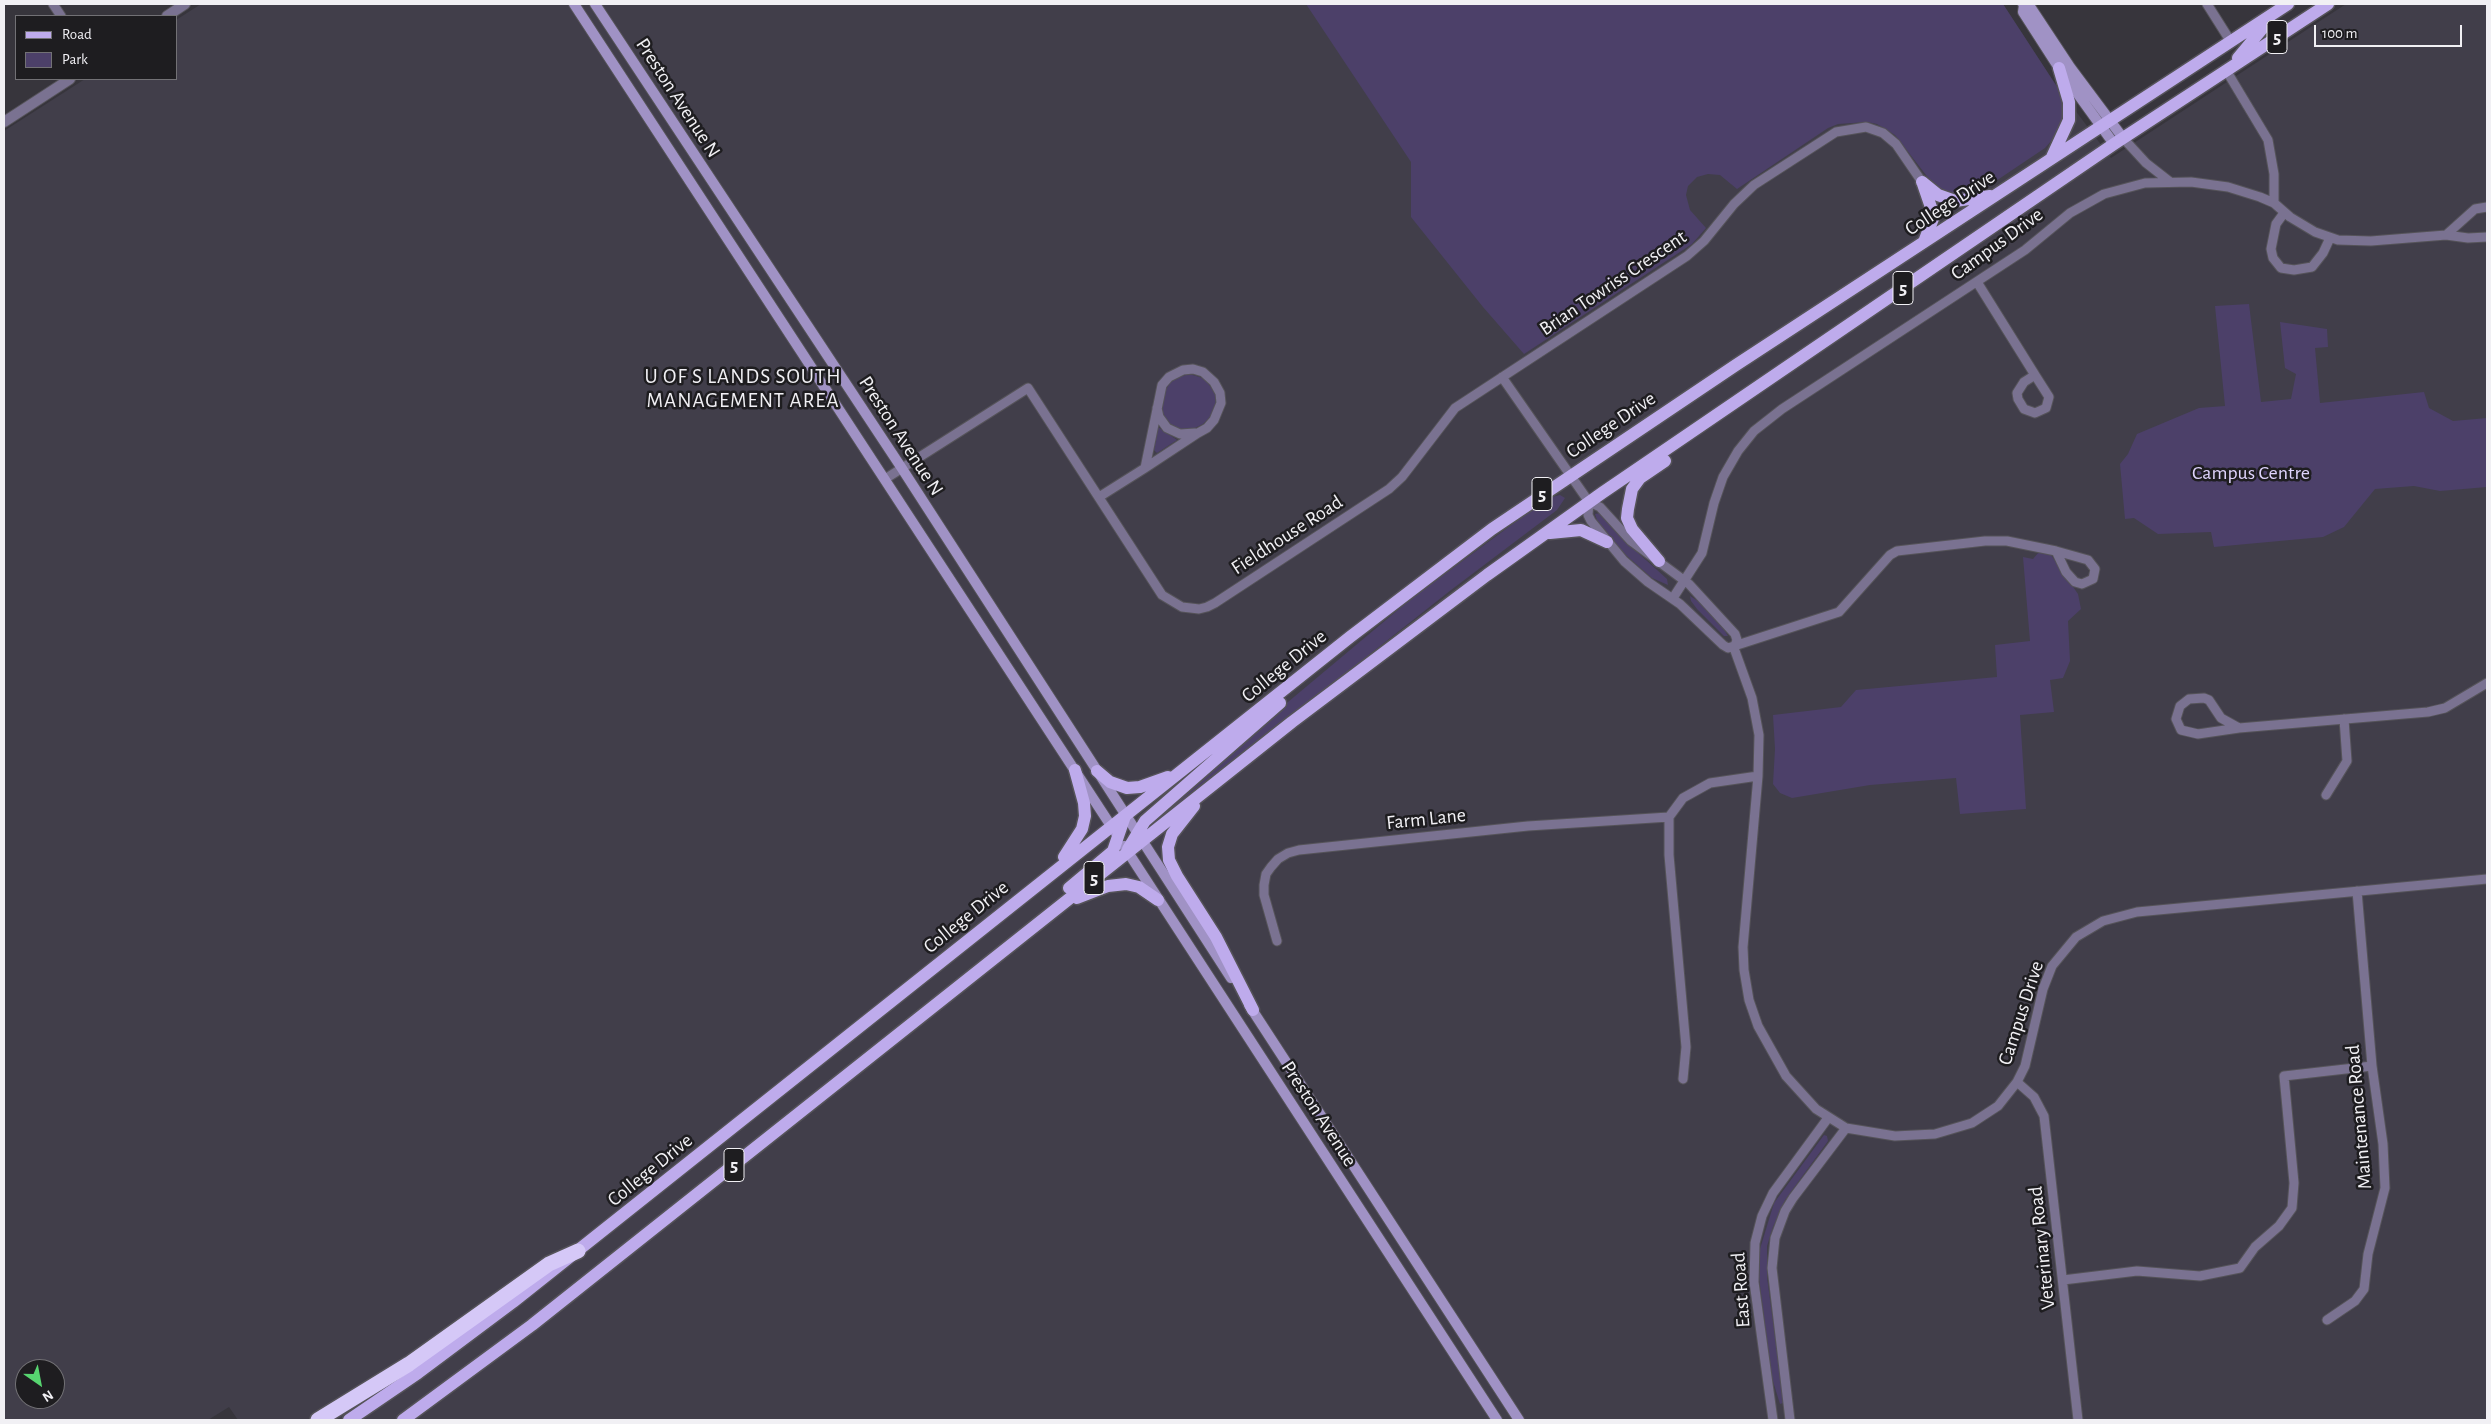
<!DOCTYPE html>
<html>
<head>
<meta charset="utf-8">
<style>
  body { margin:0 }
  #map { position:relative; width:2491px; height:1424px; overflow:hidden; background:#37353c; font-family:"Alegreya Sans",sans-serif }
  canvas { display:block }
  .frame { position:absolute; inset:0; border:5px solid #f1f0f4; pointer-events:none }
  .legend { position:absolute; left:15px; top:15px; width:162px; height:65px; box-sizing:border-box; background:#1e1d20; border:1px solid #727175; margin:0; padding:6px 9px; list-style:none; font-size:15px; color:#f1f0f4 }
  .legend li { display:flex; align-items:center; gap:10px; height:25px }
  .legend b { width:25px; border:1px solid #727175 }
  .north { position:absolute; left:15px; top:1359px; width:50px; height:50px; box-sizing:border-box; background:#1e1d20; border:1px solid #727175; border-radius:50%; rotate:147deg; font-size:14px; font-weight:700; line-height:20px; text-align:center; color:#f1f0f4 }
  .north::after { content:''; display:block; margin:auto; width:18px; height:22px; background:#57d570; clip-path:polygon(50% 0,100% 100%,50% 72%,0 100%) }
  .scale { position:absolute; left:2314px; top:25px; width:148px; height:22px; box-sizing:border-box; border:2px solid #f1f0f4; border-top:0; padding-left:6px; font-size:15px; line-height:18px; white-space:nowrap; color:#f1f0f4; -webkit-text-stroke:4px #1e1d20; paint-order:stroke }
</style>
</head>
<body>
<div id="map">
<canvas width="2491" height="1424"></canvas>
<div class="frame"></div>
<ul class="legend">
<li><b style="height:6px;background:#beabec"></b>Road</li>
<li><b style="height:14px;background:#4c4069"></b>Park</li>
</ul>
<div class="north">N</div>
<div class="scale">100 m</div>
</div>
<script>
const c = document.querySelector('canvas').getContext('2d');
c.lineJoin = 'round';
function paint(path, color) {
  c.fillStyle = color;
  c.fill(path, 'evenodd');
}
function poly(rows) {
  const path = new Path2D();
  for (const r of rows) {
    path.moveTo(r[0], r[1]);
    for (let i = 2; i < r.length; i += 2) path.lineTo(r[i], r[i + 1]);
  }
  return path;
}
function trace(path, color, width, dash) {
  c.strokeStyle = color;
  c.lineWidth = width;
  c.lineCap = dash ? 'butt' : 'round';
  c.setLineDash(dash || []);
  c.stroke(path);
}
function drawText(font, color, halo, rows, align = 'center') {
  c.font = font + ' "Alegreya Sans",sans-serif';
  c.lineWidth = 5;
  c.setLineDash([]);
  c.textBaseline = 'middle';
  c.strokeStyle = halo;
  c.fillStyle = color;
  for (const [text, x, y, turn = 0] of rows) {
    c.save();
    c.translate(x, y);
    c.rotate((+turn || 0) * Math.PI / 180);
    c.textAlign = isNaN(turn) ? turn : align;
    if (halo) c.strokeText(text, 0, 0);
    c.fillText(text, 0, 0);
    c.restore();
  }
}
paint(poly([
  [201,4,2003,4,2054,82,2111,158,2346,4,2487,4,2487,1420,238,1420,229,1407,208,1420,4,1420,4,131,85,79,176,79,176,20],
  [25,1369,55,1369,55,1399,25,1399]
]), '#413e4a');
paint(poly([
  [1306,4,2003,4,2063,96,2064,114,2058,133,2045,148,1978,193,1964,196,1944,192,1933,184,1895,135,1877,124,1867,122,1838,124,1828,128,1737,189,1720,175,1708,174,1697,177,1688,186,1686,195,1690,210,1706,228,1692,244,1524,354,1483,307,1411,217,1411,162],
  [2249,304,2261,402,2291,399,2296,374,2285,368,2280,322,2327,329,2328,347,2315,348,2320,403,2424,392,2429,408,2453,421,2487,418,2487,487,2440,491,2414,486,2375,489,2344,527,2323,537,2214,547,2211,532,2158,534,2134,518,2125,519,2120,464,2128,454,2137,434,2199,408,2225,406,2215,306],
  [1189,374,1203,378,1208,383,1215,394,1216,404,1212,415,1203,424,1191,430,1180,430,1170,425,1164,418,1161,406,1166,389,1170,383,1176,378],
  [1158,427,1177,440,1157,453,1154,450],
  [1560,495,1565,498,1557,510,1451,590,1176,807,1156,819,1153,815,1411,599,1548,498],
  [1600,513,1626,542,1667,579,1668,585,1652,578,1620,550,1597,520,1595,514],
  [2039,552,2051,555,2078,594,2081,609,2068,621,2070,661,2063,678,2050,680,2054,712,2020,715,2026,809,1960,814,1956,778,1870,785,1792,798,1780,793,1773,784,1775,749,1773,715,1841,707,1856,690,1997,677,1995,645,2030,641,2023,557,2033,559],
  [1690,596,1701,603,1722,626,1728,636,1724,636,1697,609,1691,601],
  [1824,1135,1827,1136,1828,1141,1785,1200,1773,1227,1767,1246,1767,1277,1783,1397,1783,1403,1780,1404,1772,1378,1759,1278,1760,1249,1774,1203]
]), '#4c4069');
const minor = poly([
  [53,4,61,16],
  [2207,4,2231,42],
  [2226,70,2268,140,2274,174,2274,203],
  [2123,138,2146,163,2169,181],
  [2284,213,2276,224,2271,249,2273,258,2281,268,2294,270,2312,267,2323,253,2330,238],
  [2446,235,2475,209,2487,207],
  [1977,282,2035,375,2024,382,2017,393,2018,399,2024,409,2035,413,2046,408,2049,397,2035,375],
  [1502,377,1589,502,1600,507,1631,541,1689,584,1735,634,1737,640,1734,648,1752,698,1759,735,1758,776,1743,947,1744,970,1749,1000,1758,1026,1786,1076,1816,1109,1846,1128,1895,1136,1935,1134,1972,1123,1998,1106,2017,1082,2025,1066,2043,989,2052,966,2076,937,2103,921,2137,912,2487,879],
  [1157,408,1159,417,1167,428,1180,434,1195,433],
  [885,479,1028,388,1162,595,1182,607,1199,609,1207,607,1215,603,1389,489,1402,477,1455,408,1687,256,1704,241,1734,204,1754,185,1836,132,1866,127,1883,133,1896,144,1922,182],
  [1099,497,1145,468,1198,433,1207,428,1214,420,1221,403,1220,393,1214,382,1203,372,1193,369,1183,370,1169,377,1162,385,1145,468],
  [1589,502,1588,515,1591,521,1624,561,1648,582,1680,604,1723,645,1728,648,1839,612,1890,555,1897,551,1985,541,2007,541,2056,551,2088,560,2095,569,2093,579,2082,584,2075,582,2066,572,2056,551],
  [1673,598,1702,553,1714,503,1723,477,1738,451,1754,431,1782,409,2025,250,2070,213,2104,194,2145,183,2191,182,2228,187,2260,197,2274,203,2290,217,2315,232,2338,240,2371,241,2446,235,2468,238,2487,237],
  [2204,698,2209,700,2221,718,2239,728,2198,734,2181,730,2176,719,2180,706,2189,699,2204,698],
  [2239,728,2428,712,2445,708,2487,683],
  [2326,795,2347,761,2344,719],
  [1277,941,1264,895,1264,885,1266,874,1271,867,1278,859,1288,853,1299,850,1528,826,1669,817],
  [1683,1079,1686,1047,1669,855,1669,817,1683,798,1710,783,1758,776],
  [2017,1082,2034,1097,2044,1116,2078,1420],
  [2063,1280,2137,1271,2200,1276,2240,1268,2255,1247,2279,1226,2292,1208,2294,1183,2284,1076,2372,1066],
  [2327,1320,2355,1301,2364,1289,2368,1254,2385,1188,2383,1144,2372,1066,2357,891],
  [1773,1420,1754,1282,1755,1243,1762,1216,1773,1193,1828,1118],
  [1790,1420,1772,1268,1775,1238,1785,1211,1793,1198,1846,1128]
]);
const tertiary = poly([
  [167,16,185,4],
  [4,122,70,79]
]);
const secondary = poly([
  [574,4,1115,832],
  [595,4,901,467,1231,978],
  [2023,4,2031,8,2070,67,2123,138],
  [2024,5,2023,12,2059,68,2114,144],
  [1124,846,1497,1420],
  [1249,1005,1519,1420]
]);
const primary = poly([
  [2238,58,2267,23],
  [2052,157,2069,120,2069,102,2059,68],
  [1922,182,1938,195,1955,201,1990,196],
  [1923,184,1934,216,1924,242],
  [1550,533,1581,530,1607,542],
  [1659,561,1632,529,1627,518,1628,509,1632,489,1640,478,1665,461],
  [1097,771,1110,782,1127,788,1140,787,1168,777],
  [1194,806,1172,834,1168,847,1169,860,1177,876,1216,937,1253,1010],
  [1128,849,1145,821,1280,703],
  [1064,857,1082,829,1085,816,1084,803,1075,770],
  [1069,888,1113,851,1125,816],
  [1077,898,1108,886,1126,884,1139,887,1158,900],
  [349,1420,418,1373,513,1302,1350,637,1492,529,1736,365,2288,4],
  [403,1420,532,1325,1292,722,1487,575,1602,493,2114,144,2328,4]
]);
const motorway = poly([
  [318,1420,409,1364,549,1264,578,1251]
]);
trace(minor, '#555359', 11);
trace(tertiary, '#555359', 12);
trace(secondary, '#555359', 12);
trace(primary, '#555359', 15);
trace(motorway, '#555359', 18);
trace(minor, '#7a7291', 9);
trace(tertiary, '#7a7291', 10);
trace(secondary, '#a092c5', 10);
trace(primary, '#beabec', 12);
trace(motorway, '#d5c8f7', 15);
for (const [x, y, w] of [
  [2277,37,20],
  [1903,288,20],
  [1542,494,20],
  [1094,878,20],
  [734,1165,20]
]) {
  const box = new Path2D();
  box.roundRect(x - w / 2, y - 16.5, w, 33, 4);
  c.fillStyle = '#1e1d20';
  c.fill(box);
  trace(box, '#f1f0f4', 1);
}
drawText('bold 19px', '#f1f0f4', null, [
  ["5",2277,37],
  ["5",1903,288],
  ["5",1542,494],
  ["5",1094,878],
  ["5",734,1165]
]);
drawText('20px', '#f1f0f4', '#1e1d20', [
  ["Preston Avenue N",678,98,57],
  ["College Drive",1950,203,-33],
  ["Campus Drive",1997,244,-36],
  ["Brian Towriss Crescent",1613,283,-34],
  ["College Drive",1611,425,-34],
  ["Preston Avenue N",901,436,57],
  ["Fieldhouse Road",1287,535,-33],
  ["College Drive",1284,666,-39],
  ["Farm Lane",1426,819,-6],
  ["College Drive",966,917,-39],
  ["Campus Drive",2021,1013,-72],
  ["Preston Avenue",1319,1114,57],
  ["Maintenance Road",2359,1117,-95],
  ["College Drive",650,1170,-39],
  ["Veterinary Road",2042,1248,-96],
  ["East Road",1741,1290,-94]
]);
drawText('20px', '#dfd4fc', '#1e1d20', [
  ["Campus Centre",2251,473]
]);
c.letterSpacing = '1px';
drawText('21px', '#f1f0f4', '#1e1d20', [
  ["U OF S LANDS SOUTH",743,377],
  ["MANAGEMENT AREA",743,401]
]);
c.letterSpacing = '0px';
</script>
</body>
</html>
